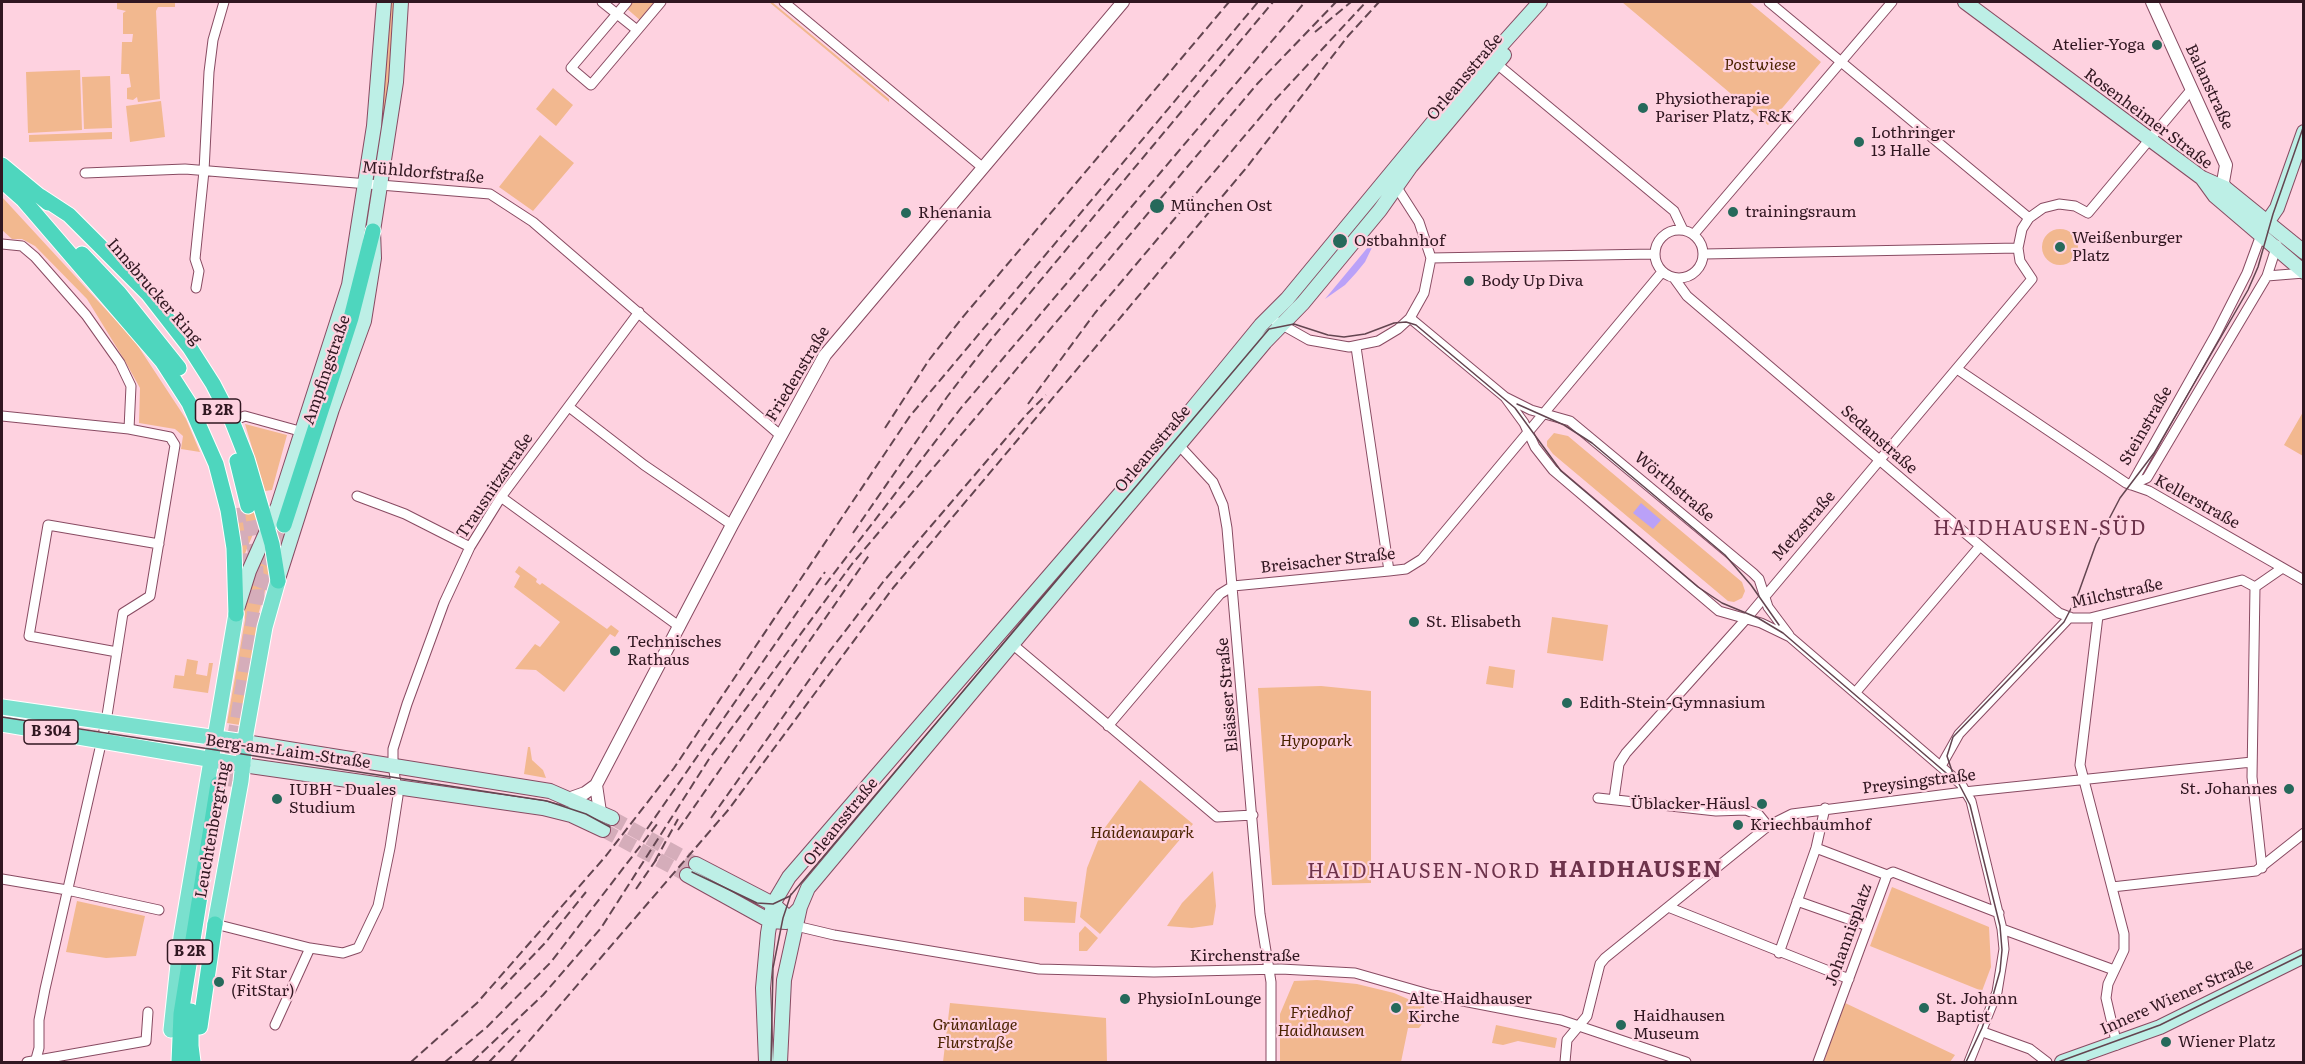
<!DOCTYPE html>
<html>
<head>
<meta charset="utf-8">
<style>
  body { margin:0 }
  #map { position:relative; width:2305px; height:1064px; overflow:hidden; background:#fed2e0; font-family:Literata,serif }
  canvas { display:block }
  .frame { position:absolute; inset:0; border:3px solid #311721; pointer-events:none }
</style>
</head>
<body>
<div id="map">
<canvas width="2305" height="1064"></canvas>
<div class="frame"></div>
</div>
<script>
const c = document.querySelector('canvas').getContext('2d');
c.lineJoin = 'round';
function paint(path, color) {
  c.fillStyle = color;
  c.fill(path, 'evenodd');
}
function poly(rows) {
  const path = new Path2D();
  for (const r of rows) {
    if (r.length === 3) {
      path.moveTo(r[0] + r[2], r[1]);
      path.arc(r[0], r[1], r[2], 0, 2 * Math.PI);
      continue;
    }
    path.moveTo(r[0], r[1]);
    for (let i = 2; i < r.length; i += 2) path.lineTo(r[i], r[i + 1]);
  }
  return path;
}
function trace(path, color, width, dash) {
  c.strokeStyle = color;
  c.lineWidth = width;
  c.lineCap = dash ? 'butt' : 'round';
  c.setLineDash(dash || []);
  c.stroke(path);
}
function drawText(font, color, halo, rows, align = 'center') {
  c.font = font + ' Literata,serif';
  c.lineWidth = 4.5;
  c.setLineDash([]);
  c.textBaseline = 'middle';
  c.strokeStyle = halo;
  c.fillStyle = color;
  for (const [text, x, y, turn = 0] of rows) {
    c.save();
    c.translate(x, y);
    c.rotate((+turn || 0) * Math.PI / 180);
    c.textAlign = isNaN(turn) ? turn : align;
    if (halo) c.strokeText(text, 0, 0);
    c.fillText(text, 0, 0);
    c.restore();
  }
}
paint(poly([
  [117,2,175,2,175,7,158,7,156,11,160,99,138,102,137,97,133,100,127,99,127,88,131,87,129,74,121,74,122,42,132,42,133,34,123,34,123,13,126,11,117,9],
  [388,2,397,2,393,67,378,169,374,168],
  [630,2,658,2,641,21,625,7],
  [769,2,772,2,889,99,889,102],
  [1622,2,1749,2,1821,62,1768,125],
  [80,70,82,130,28,133,26,72],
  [110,76,112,128,84,129,82,77],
  [553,88,573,105,556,126,536,109],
  [161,101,165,137,130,142,126,106],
  [112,132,112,139,29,142,29,135],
  [540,135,574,163,533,211,499,187],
  [2,197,134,340,186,419,200,452,181,449,183,436,175,429,139,423,140,388,125,361,87,299,35,246,22,239,12,239,2,230],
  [2060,247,18],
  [2303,412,2303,456,2284,445],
  [245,424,287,435,272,490,265,491],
  [1554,433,1568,436,1742,582,1745,591,1742,598,1734,602,1728,601,1553,454,1547,446,1547,441],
  [255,510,258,522,239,568,234,514],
  [265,550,270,573,257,619,258,627,240,725,227,723,245,620,244,606],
  [519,566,537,579,536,582,540,585,542,583,607,629,611,625,619,631,615,637,610,634,564,692,536,670,515,669,535,644,540,647,560,622,514,587,520,576,515,572],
  [1552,617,1608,625,1603,661,1547,653],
  [187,659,198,661,196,674,207,676,209,663,213,663,208,693,173,688,175,675,184,676],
  [1489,666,1515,670,1513,688,1486,684],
  [1321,686,1371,691,1371,883,1272,885,1258,688],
  [528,747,530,747,532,760,543,770,546,778,524,774],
  [1140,780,1193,824,1100,934,1080,917,1087,868,1101,833],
  [1213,871,1216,906,1213,925,1192,928,1167,926,1182,903],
  [1892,887,1989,927,1991,967,1982,991,1870,946],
  [1024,897,1077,902,1075,923,1024,921],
  [77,901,145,916,136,956,106,958,66,952],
  [1085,926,1098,938,1087,951,1079,951,1079,933],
  [1317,980,1357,984,1394,993,1424,1006,1422,1024,1419,1028,1408,1028,1401,1062,1280,1062,1280,1014,1294,981],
  [1843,1002,1955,1055,1950,1062,1824,1062],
  [950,1003,1106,1018,1107,1062,943,1062],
  [1496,1025,1557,1038,1555,1048,1518,1041,1503,1045,1492,1043]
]), '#f2b88f');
paint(poly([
  [1378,235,1365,262,1356,273,1345,285,1325,299],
  [1641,503,1661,520,1653,529,1633,513]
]), '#baa1f8');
trace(poly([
  [612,818,696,864],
  [603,830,687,875]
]), '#d5adba', 14, [14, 7]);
trace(poly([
  [237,508,246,583],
  [260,588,284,525],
  [227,786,257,597,255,551,248,506]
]), '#d5adba', 15, [15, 8]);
const minor = poly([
  [602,2,637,30],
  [627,2,571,68,591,85,661,2],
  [784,2,982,167],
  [1769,2,2029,218],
  [1497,64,1674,211,1683,230],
  [85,173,185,169,490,194,533,222,780,435],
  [1679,254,24],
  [1694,234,1892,2],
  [2,244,22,246,35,257,86,315,120,363,131,386,129,429],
  [1704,254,2018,248],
  [1431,258,1654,254],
  [2267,276,2304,273],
  [1674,278,1687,296,2059,613,2072,618,2090,618,2242,580,2255,587],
  [196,288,199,271,195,259,204,171,209,72,213,40,224,2],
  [1270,318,1309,340,1349,347,1378,341,1398,329,1410,318,1424,293,1431,258,1419,222,1394,183],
  [1410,318,1505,397,1531,410,1570,421,1753,573,1759,579,1768,607,1789,635],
  [1356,347,1389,571],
  [1957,369,2126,483,2149,491,2304,580],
  [1505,397,1524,423,1535,447,1553,470,1719,611,1761,623,1790,637,1961,784,1971,801,2002,929,2004,949,1997,992,1969,1062],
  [569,407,644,465,732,525],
  [2,416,129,429,170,437,175,445,150,596,123,613,106,722,45,989,39,1020,39,1048,36,1059],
  [232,421,245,416,303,432],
  [1176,442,1213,482,1223,505,1227,528,1260,914,1271,982,1271,1062],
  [2131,485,2147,478,2267,276,2277,245],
  [2131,485,2216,334,2247,273,2262,232],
  [357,496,405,514,470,547],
  [501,497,680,627],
  [2255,587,2252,777,2262,868],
  [2255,587,2281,569],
  [2098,616,2080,765,2124,934,2124,950,2108,984,2106,998,2117,1045],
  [1011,643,1217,817,1253,815],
  [117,652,29,636,48,525,159,544],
  [1855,693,1980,546],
  [1108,726,1220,594,1233,586,1389,571,1406,569,1422,559,1662,272],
  [1941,766,1959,734,2070,617],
  [1598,798,1716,811,1746,810,1759,815,1768,826],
  [1614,799,1619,764,1626,753,1746,619,2032,279,2020,261,2018,248,2022,229,2029,218,2043,208,2059,204,2075,206,2088,213,2191,90],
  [1816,848,1887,875],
  [2,879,67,890,159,910],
  [2112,887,2256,871,2304,833],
  [1797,901,1868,926],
  [1668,907,1849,979],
  [215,924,310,948,343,953,358,948,378,906,390,848,398,796,393,765,393,749,407,704,444,603,470,547,501,497,639,312],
  [796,926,834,935,1039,969,1154,972,1281,969,1355,973,1432,995,1561,1020,1686,1062],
  [2002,929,2114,970],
  [1779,953,1816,848,1825,808],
  [275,1025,310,948],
  [1983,1032,2030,1049,2047,1062],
  [27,1062,146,1041,148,1012],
  [1565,1062,1567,1040,1587,1016,1600,964,1605,958,1768,826,1792,814,1964,792,2252,762],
  [1818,1062,1887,875,1893,872,1999,913]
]);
const tertiary = poly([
  [2152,2,2226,165,2223,182,2225,188],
  [596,785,600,812],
  [571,798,585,793,596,785,732,525,825,355,1123,2]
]);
const secondary = poly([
  [1965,2,2202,178,2215,196,2304,272],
  [2202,178,2225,188,2304,252],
  [2268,221,2277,208,2304,132],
  [278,579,332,409,364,321,374,258,373,231,396,82,401,2],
  [238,606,249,571,278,506,349,285,374,126,384,2],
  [245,742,550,791,612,818],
  [243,765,543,808,571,815,603,830],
  [696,864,773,904,795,924],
  [687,875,770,921,786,922,799,909],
  [766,1062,763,988,768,933,773,904,789,877,1170,436,1261,325,1287,299,1444,109,1540,2],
  [780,1062,784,980,800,907,808,888,1265,342,1303,303,1380,210,1411,166,1504,55],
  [2062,1062,2160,1027,2304,956]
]);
const primary = poly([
  [2,707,245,742],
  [2,724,243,765],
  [215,924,241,781,246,733,265,627,278,581],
  [171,1030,181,937,236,614]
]);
const trunk = poly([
  [2,165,48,203],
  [2,181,27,203],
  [20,196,162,361,189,403,216,464,228,510,234,548,236,614],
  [40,196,69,215,148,294,190,348,213,384,232,421,247,459,272,544,278,581],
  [82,254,119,293,179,368],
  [237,461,248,506],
  [284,525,351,318,373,231],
  [191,1011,191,1046,193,1062],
  [200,1027,215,924],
  [179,1062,181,1014,218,784]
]);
trace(minor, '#884b62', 11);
trace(tertiary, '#884b62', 14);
trace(secondary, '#884b62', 16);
trace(primary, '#fff', 17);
trace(trunk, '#fff', 17);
trace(minor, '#fff', 9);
trace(tertiary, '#fff', 12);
trace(secondary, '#bdefe6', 14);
trace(primary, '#7ae0ce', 15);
trace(trunk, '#4ed6be', 15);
trace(poly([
  [1517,404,1564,425,1592,443,1725,555,1751,585,1779,625],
  [2,717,547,801,586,814,610,827],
  [1954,777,1947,756,1953,737,2064,622,2077,597,2096,544,2120,498,2154,453,2248,290,2258,267,2273,214,2304,125],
  [692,872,757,903,773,904,790,896,1269,329,1294,324,1328,335,1344,337,1365,334,1394,323,1406,322,1416,325,1515,408,1561,471,1698,587,1722,603,1758,618,1783,633,1959,784,1970,805,2000,926,2002,950,2000,971,1992,999,1982,1028,1966,1062],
  [771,1062,773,968,783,918,791,894],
  [2058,1062,2160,1025,2304,954]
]), '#634550', 1.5);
trace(poly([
  [1315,32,1351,2],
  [1028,404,1095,313,1274,101,1366,2],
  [885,428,929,360,962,318,1229,2],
  [853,533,947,397,989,342,1273,2],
  [825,585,961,408,1305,2],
  [711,818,829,652,883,582,1027,414,1046,395],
  [647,829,825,572],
  [678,830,870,554],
  [655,861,678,819],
  [636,889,660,854],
  [501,989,545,943,586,892],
  [411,1062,477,1003,605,857,674,768,910,416,1258,2],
  [445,1062,487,1027,551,962,658,823],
  [472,1062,543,995,601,928,709,759,852,564,1258,83,1336,2],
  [489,1062,520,1030],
  [511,1062,729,809,893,588,1247,167,1348,36,1379,2]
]), '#634550', 2, [9, 4.5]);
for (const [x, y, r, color] of [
  [2157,45,6,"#26695b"],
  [1643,108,6,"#26695b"],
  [1859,142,6,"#26695b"],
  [1157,206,8,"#26695b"],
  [1733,212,6,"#26695b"],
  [906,213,6,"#26695b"],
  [1340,241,8,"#26695b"],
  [2060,247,6,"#26695b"],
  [1469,281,6,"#26695b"],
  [1414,622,6,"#26695b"],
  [615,651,6,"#26695b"],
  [1567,703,6,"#26695b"],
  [2289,789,6,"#26695b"],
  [277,799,6,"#26695b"],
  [1762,804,6,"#26695b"],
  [1738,825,6,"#26695b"],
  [219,982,6,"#26695b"],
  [1125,999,6,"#26695b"],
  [1396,1008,6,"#26695b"],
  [1924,1008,6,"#26695b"],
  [1621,1025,6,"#26695b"],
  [2166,1042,6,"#26695b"]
]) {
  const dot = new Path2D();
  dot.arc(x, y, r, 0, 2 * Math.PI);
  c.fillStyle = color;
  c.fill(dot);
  trace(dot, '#fed2e0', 2);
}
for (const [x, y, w] of [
  [218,411,45],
  [51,732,54],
  [190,952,45]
]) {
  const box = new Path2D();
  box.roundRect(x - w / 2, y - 12, w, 24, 4.5);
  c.fillStyle = '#fed2e0';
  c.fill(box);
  trace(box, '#311721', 1.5);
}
drawText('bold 15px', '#311721', null, [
  ["B 2R",218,411],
  ["B 304",51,732],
  ["B 2R",190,952]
]);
drawText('16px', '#311721', '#fed2e0', [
  ["Atelier-Yoga",2145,45,"right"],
  ["Physiotherapie",1655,99],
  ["Pariser Platz, F&K",1655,117],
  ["Lothringer",1871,133],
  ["13 Halle",1871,151],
  ["München Ost",1170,206],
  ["trainingsraum",1745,212],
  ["Rhenania",918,213],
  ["Weißenburger",2072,238],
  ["Platz",2072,256],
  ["Ostbahnhof",1354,241],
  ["Body Up Diva",1481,281],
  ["St. Elisabeth",1426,622],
  ["Technisches",627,642],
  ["Rathaus",627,660],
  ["Edith-Stein-Gymnasium",1579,703],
  ["St. Johannes",2277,789,"right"],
  ["IUBH - Duales",289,790],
  ["Studium",289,808],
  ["Üblacker-Häusl",1750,804,"right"],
  ["Kriechbaumhof",1750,825],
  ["Fit Star",231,973],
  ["(FitStar)",231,991],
  ["PhysioInLounge",1137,999],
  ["Alte Haidhauser",1408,999],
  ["Kirche",1408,1017],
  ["St. Johann",1936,999],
  ["Baptist",1936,1017],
  ["Haidhausen",1633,1016],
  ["Museum",1633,1034],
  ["Wiener Platz",2178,1042]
], 'left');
drawText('italic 16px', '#4b2300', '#fed2e0', [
  ["Postwiese",1760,65],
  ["Hypopark",1316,741],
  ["Haidenaupark",1142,833],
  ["Friedhof",1321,1013],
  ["Haidhausen",1321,1031],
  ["Grünanlage",975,1025],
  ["Flurstraße",975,1043]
]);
drawText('16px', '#311721', '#fed2e0', [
  ["Orleansstraße",1465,77,-50],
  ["Balanstraße",2209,87,65],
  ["Rosenheimer Straße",2148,119,37],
  ["Mühldorfstraße",423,173,5],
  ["Innsbrucker Ring",154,292,49],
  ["Ampfingstraße",327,370,-71],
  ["Friedenstraße",798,374,-59],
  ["Steinstraße",2146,426,-60],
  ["Sedanstraße",1879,440,41],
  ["Orleansstraße",1153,449,-50],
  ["Trausnitzstraße",495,486,-56],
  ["Wörthstraße",1674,487,40],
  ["Kellerstraße",2197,502,29],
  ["Metzstraße",1804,526,-49],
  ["Breisacher Straße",1328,561,-6],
  ["Milchstraße",2117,594,-12],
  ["Elsässer Straße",1228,695,-95],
  ["Berg-am-Laim-Straße",288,752,8],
  ["Preysingstraße",1919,782,-7],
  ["Orleansstraße",841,822,-51],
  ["Leuchtenbergring",213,830,-80],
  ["Johannisplatz",1849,935,-70],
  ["Kirchenstraße",1245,956],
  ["Innere Wiener Straße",2177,997,-24]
]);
c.letterSpacing = '1.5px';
drawText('20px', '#6e334b', '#fed2e0', [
  ["HAIDHAUSEN-SÜD",2040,529],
  ["HAIDHAUSEN-NORD",1424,872]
]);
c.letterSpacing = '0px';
c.letterSpacing = '1.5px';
drawText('bold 22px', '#6e334b', '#fed2e0', [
  ["HAIDHAUSEN",1636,871]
]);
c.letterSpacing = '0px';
</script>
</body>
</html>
